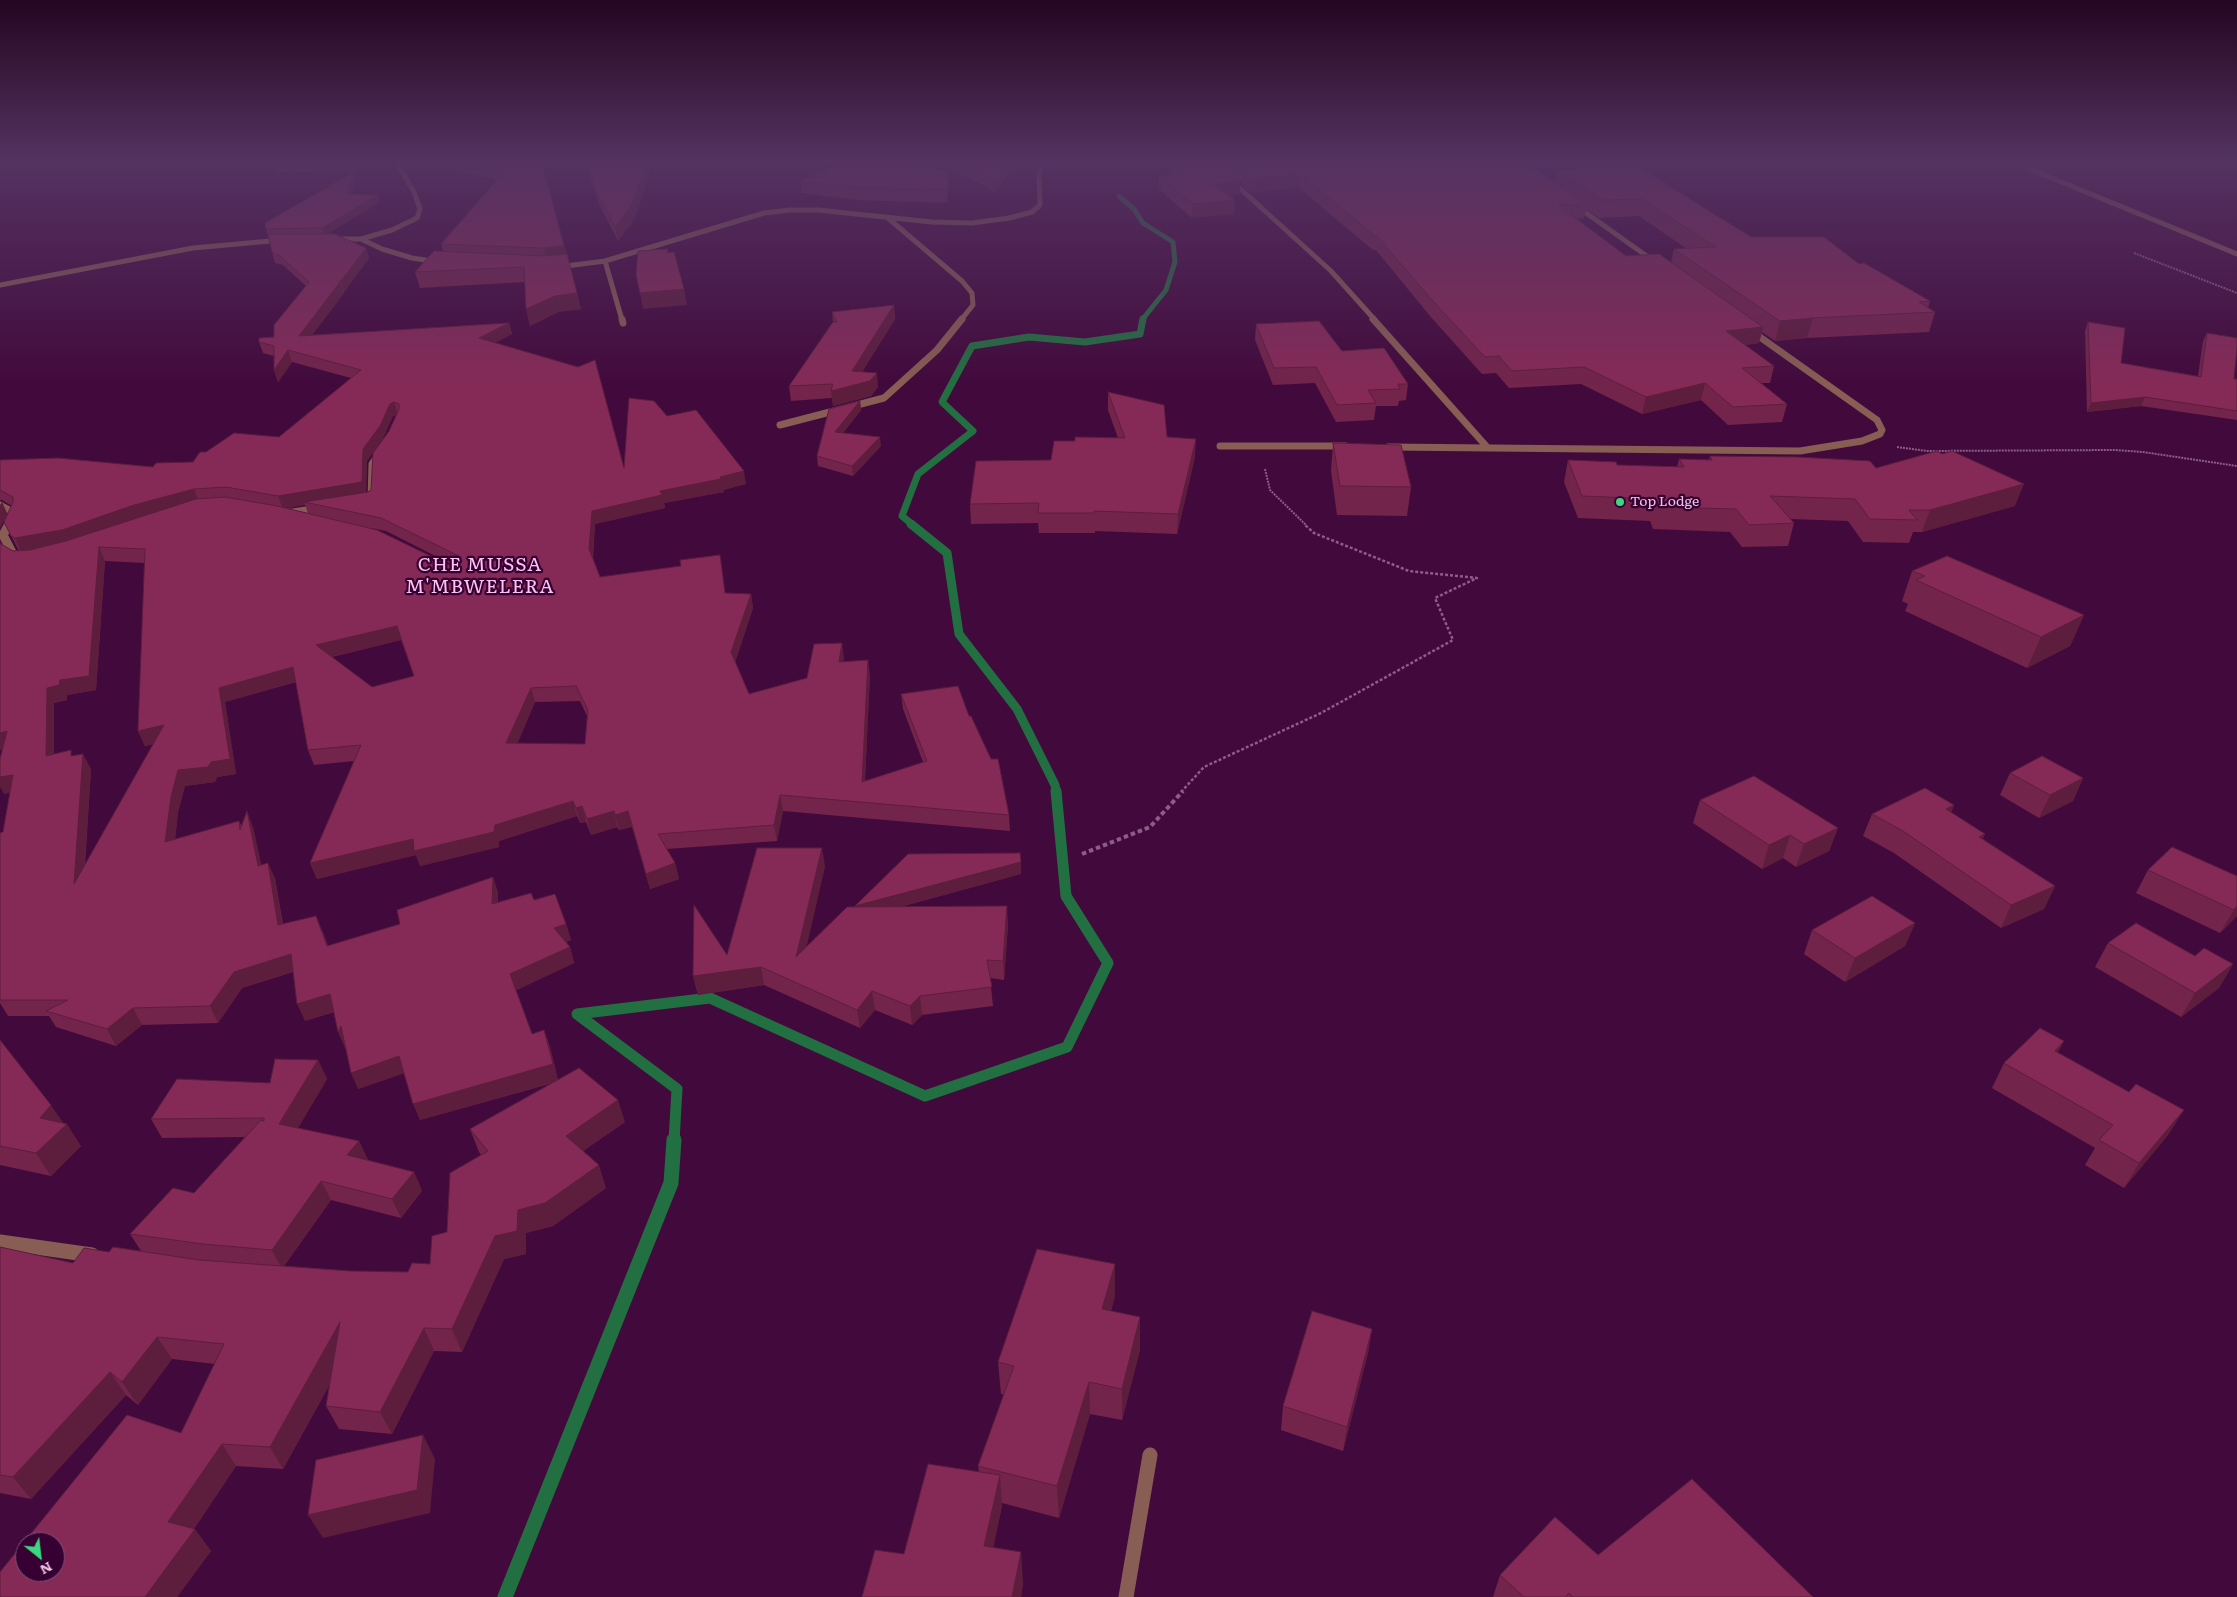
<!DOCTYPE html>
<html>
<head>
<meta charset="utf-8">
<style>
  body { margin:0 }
  #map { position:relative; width:2237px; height:1597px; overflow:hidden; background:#420a3c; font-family:Literata,serif }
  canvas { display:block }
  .north { position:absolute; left:15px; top:1532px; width:50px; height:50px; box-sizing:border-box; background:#370032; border:1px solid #7e4f78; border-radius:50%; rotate:151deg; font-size:14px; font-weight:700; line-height:20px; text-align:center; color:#e8c5e0 }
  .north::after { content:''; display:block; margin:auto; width:18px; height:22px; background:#3cd77e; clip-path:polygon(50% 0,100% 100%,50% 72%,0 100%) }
</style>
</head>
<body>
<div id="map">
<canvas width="2237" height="1597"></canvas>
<div class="north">N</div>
</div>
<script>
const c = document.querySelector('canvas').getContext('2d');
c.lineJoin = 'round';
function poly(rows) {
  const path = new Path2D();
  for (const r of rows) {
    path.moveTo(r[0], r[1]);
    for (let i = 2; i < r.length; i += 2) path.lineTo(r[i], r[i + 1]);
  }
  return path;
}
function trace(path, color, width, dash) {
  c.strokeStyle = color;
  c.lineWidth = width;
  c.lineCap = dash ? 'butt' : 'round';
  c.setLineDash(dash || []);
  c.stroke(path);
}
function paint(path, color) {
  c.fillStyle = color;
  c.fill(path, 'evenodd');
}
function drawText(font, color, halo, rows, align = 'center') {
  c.font = font + ' Literata,serif';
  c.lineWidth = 4.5;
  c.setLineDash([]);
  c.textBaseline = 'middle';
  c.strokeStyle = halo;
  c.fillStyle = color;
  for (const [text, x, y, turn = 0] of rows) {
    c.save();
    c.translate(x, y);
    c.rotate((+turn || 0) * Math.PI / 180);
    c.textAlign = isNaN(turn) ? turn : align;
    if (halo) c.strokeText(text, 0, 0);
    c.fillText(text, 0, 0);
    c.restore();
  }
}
trace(poly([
  [1119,196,1134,209,1143,223,1173,242,1175,262,1166,290,1142,320]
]), '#227041', 5);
trace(poly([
  [913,525,902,516,918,474,973,431,942,402,972,346,1029,337,1085,342,1140,334,1143,319]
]), '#227041', 7);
trace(poly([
  [911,524,947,553,959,634,1017,709,1055,785,1056,792]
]), '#227041', 9);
trace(poly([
  [674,1141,677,1089,577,1014,710,998,925,1096,1067,1047,1108,963,1066,896,1056,791]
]), '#227041', 11);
trace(poly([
  [505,1597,671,1183,674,1140]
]), '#227041', 15);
trace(poly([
  [2134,253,2237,293],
  [1897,447,1927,451,2115,450,2143,452,2237,466],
  [1265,469,1270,490,1306,525]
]), '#8c5d85', 2, [2, 1]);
trace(poly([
  [1181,792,1204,767,1321,713,1453,640,1435,598,1477,578,1409,571,1314,533,1304,524]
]), '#8c5d85', 2.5, [3, 2]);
trace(poly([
  [1082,854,1150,827,1183,791]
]), '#8c5d85', 4, [4.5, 3]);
trace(poly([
  [1830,163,1837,165]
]), '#885d53', 5);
trace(poly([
  [2015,163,2237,254],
  [1253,175,1239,178,1233,182,1331,271,1375,320],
  [1575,205,1655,262],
  [889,219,962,281,972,293,973,305,961,320],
  [336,239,361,239,392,230,417,218,420,209,414,192,397,163],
  [361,239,382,249,412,258,438,262],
  [605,261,622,320],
  [558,267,605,261,764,213,790,210,818,210,932,222,972,223,1009,218,1032,212,1040,205,1039,172,1042,163],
  [0,285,193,248,281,240]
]), '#885d53', 5);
trace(poly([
  [622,319,623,323],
  [1373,319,1487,447],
  [780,425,884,398,937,350,962,319],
  [1220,446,1346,446],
  [1388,447,1800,451,1862,441,1880,434,1882,430,1877,420,1750,330],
  [368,500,371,500,372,464,380,452],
  [0,505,15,513,9,525],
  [286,513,319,508]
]), '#885d53', 7);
trace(poly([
  [9,524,3,535,13,554,20,557]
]), '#885d53', 9);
trace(poly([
  [0,1242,92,1255],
  [1126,1597,1150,1455]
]), '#885d53', 15);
paint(poly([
  [271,163,361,163,358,171,276,172],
  [452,163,542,163,577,293,581,309,558,312,530,326,525,282,420,288,415,272,443,251,441,244,497,180,454,170],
  [585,163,653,163,634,220,618,241,599,204],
  [940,163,1018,163,995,192],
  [1162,163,1517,163,1555,182,1557,170,1637,166,1751,237,1859,264,1930,301,1928,308,1935,312,1929,332,1807,338,1775,341,1762,332,1759,343,1745,345,1774,366,1770,383,1761,383,1787,404,1782,422,1728,425,1701,400,1642,414,1581,384,1509,388,1496,373,1482,374,1430,316,1376,250,1373,250,1298,187,1251,193,1241,184,1242,174,1236,176,1240,180,1240,194,1229,195,1235,200,1234,214,1192,218,1159,189,1159,176,1172,175],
  [1586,209,1599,218,1639,216,1687,249,1674,249,1671,262,1626,256,1576,219,1584,218],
  [948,170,949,183,947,203,857,200,801,193,800,181],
  [356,179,351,195,378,195,380,202,327,234,366,248,369,258,344,292,343,292,344,293,312,335,509,323,512,334,494,343,624,468,667,416,746,484,723,490,724,492,664,503,665,508,595,524,593,558,600,577,681,566,720,555,725,593,751,594,753,608,735,662,749,694,807,678,844,657,843,662,870,674,865,781,923,762,903,709,901,694,969,716,1009,815,1010,831,783,811,777,841,667,849,675,863,679,879,650,889,632,827,619,830,617,827,591,835,586,822,580,823,577,816,499,841,499,847,420,866,416,855,317,879,310,863,354,761,314,765,308,750,296,682,225,702,236,774,217,777,215,782,185,786,178,812,175,840,239,821,242,827,253,827,261,865,275,878,283,924,323,932,328,946,400,924,498,892,498,903,534,900,566,924,571,940,566,942,570,947,574,963,516,990,532,1034,544,1030,550,1047,558,1080,625,1122,583,1151,606,1188,553,1226,526,1233,526,1254,504,1259,462,1352,434,1351,392,1434,339,1429,326,1406,330,1384,283,1469,236,1466,194,1529,211,1551,177,1597,181,1433,215,1364,172,1359,138,1405,126,1395,31,1499,0,1493,0,1247,73,1263,109,1252,141,1251,130,1234,194,1193,245,1137,162,1138,151,1119,270,1083,318,1060,327,1079,298,1128,359,1141,368,1160,414,1172,422,1191,401,1218,331,1200,284,1266,350,1271,408,1272,430,1264,447,1232,481,1155,479,1152,470,1129,553,1083,420,1120,404,1073,358,1089,346,1047,345,1048,334,1012,305,1021,293,972,242,988,218,1023,142,1025,116,1046,56,1027,49,1016,8,1016,0,1003,0,833,3,832,10,792,4,794,2,749,0,750,0,542,1,544,13,551,19,550,18,549,4,522,12,506,2,500,0,500,0,460,153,467,193,462,206,452,279,437,351,378,292,362,278,382,274,370,274,356,263,353,259,342,274,337,306,286,283,265,275,263,272,252,265,223],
  [397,415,371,490,366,492,367,461,383,438,393,416],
  [305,505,308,513,286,508],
  [371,528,386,531,457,567,453,567],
  [105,561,145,563,138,731,145,746,153,744,85,865,91,769,74,756,54,754,54,703,67,700,67,695,96,690],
  [401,640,414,676,372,687,332,657],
  [580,701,587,716,585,744,517,744,535,702],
  [894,305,895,319,862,372,878,387,871,396,833,406,832,398,791,401,789,386,833,322,832,312],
  [2088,322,2121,363,2198,376,2203,341,2207,333,2234,379,2237,379,2237,420,2141,406,2087,412,2085,331],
  [1256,324,1342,351,1408,384,1406,400,1399,401,1398,406,1376,406,1374,420,1336,422,1315,383,1273,385,1255,340],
  [1108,392,1195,457,1177,534,1095,531,1095,533,1039,533,1038,523,971,524,970,504,1051,460,1075,441,1118,438,1108,410],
  [860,401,861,410,843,433,881,446,853,476,818,466,817,456],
  [1333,443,1411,487,1407,516,1337,515,1331,471],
  [1710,456,1876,468,2015,506,1922,532,1913,532,1909,543,1863,542,1848,521,1790,519,1794,523,1788,546,1742,547,1730,532,1653,529,1650,521,1578,518,1564,482,1568,460,1617,465,1677,467,1679,459,1709,460],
  [1912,571,2084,615,2070,646,2027,668,1905,611,1908,604,1902,601],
  [2010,773,2083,778,2073,801,2039,818,2000,795],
  [1700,800,1838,828,1829,851,1796,867,1783,858,1762,869,1693,823],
  [1954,805,1951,813,1983,839,2055,886,2044,909,2001,928,1894,853,1863,836,1872,814],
  [825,866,806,948,855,907,1021,874,900,907,1008,924,1004,980,990,978,993,1006,922,1015,912,1025,875,1010,860,1028,764,985,698,995,693,976,727,955],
  [2148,870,2237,876,2237,916,2220,933,2136,893],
  [1915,923,1905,946,1845,982,1804,954,1812,930],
  [2108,943,2195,956,2233,964,2219,988,2181,1017,2095,967],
  [0,1040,81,1146,51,1176,0,1165],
  [2064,1041,2057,1053,2129,1092,2168,1135,2124,1188,2085,1165,2095,1148,1992,1088,2004,1063],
  [1115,1264,1115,1296,1111,1311,1140,1350,1122,1420,1090,1414,1059,1518,1002,1503,1002,1506,993,1547,1023,1582,1021,1597,862,1597,904,1554,979,1472,978,1466,1004,1395,1001,1394,998,1362],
  [1372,1329,1368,1353,1343,1451,1281,1430,1283,1406],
  [1598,1555,1813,1597,1493,1597,1500,1575]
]), '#72244b');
paint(poly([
  [357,163,361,163,358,171,356,164],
  [647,163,653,163,634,220,618,241,615,227],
  [1008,163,1018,163,995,192,995,180],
  [1237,163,1313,163,1242,170,1242,174,1231,178,1240,180,1240,194,1213,197,1213,184,1230,170,1232,165],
  [948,170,949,183,947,203,947,190],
  [354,172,356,179,349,202,347,194],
  [1299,173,1298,187,1251,193,1252,179],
  [378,195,380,202,324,235,322,228],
  [1235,200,1234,214,1192,218,1193,204],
  [564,246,568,260,547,263,544,248],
  [366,248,369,258,344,292,341,281],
  [340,282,344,293,303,347,299,336],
  [684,289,687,305,643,309,640,293],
  [577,293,581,309,558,312,530,326,526,309,555,296],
  [894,305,895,319,854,385,877,373,878,387,871,396,833,406,831,391,852,371],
  [1813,318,1807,338,1775,341,1780,321],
  [509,323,512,334,481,350,479,338],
  [1763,327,1759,343,1722,348,1726,331],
  [288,350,292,362,278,382,274,370],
  [1705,383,1701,400,1642,414,1646,397],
  [2145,397,2141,406,2087,412,2091,403],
  [860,401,861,410,836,441,835,432],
  [394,402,398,414,393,416,383,438,367,461,366,495,304,502,305,505,283,509,278,496,363,449,390,404],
  [880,437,881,446,853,476,852,466],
  [1196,439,1195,457,1177,534,1178,514],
  [744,471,746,484,723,490,724,492,664,503,665,508,595,524,592,563,589,549,592,511,660,491],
  [2024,484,2015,506,1922,532,1930,510],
  [194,489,199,502,68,543,21,552,15,538],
  [2,502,8,515,0,528,0,505],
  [99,547,105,561,96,690,67,695,67,700,54,703,54,771,46,756,47,688,60,680],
  [751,594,753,608,734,666,731,652],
  [2084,615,2070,646,2027,668,2041,637],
  [397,626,401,640,321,659,316,645],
  [842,643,844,657,841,677,839,662],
  [868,660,870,674,864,797,862,782],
  [293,667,298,681,225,702,236,774,217,777,215,782,185,786,178,812,173,858,165,842,171,797,178,770,219,688],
  [531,688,535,702,511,759,506,743],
  [164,725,171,740,145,746,138,731],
  [7,731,15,747,0,750,0,733],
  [83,754,91,769,82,900,74,884],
  [13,775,21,790,4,794,0,787,0,777],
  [2083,778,2073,801,2039,818,2050,795],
  [780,795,783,811,777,841,774,825],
  [573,801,577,816,499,841,499,847,420,866,416,855,317,879,310,863,413,839,495,825],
  [1954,805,1945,827,1946,809],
  [582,806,586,822,580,823,576,808],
  [247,811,253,827,265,881,258,866],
  [614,811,617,827,591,835,587,819],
  [628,811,632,827,619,830,615,815],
  [1838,828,1829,851,1796,867,1804,844],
  [1985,834,1975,856,1979,837],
  [1790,835,1783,858,1762,869,1769,845],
  [822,848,825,866,800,976,796,957],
  [1021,862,1021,874,857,918,855,906],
  [268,863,275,878,285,941,278,925],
  [675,863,679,879,650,889,646,874],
  [493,877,498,892,498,920,492,904],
  [2055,886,2044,909,2001,928,2011,905],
  [1007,906,1008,924,1004,980,1003,961],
  [2237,906,2237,916,2220,933,2234,910],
  [316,916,323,932,333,962,327,946],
  [1915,923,1905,946,1845,982,1855,958],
  [566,924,571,940,559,944,554,928],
  [570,947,574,963,515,991,510,974],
  [291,954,298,970,242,988,218,1023,210,1006,234,972],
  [2233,964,2219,988,2181,1017,2195,993],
  [761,967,764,985,698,995,693,976],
  [872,991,875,1010,860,1028,857,1010],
  [330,994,337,1010,305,1021,297,1004],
  [920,996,922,1015,912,1025,910,1006],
  [133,1008,142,1025,116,1046,107,1029],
  [341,1026,348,1042,345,1048,338,1032],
  [544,1030,550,1047,558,1081,420,1120,413,1104],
  [2064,1041,2051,1065,2055,1051],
  [399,1056,405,1073,358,1089,351,1073],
  [318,1060,327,1079,289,1143,279,1124],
  [618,1100,625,1122,573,1158,566,1136],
  [51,1105,65,1126,67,1124,81,1146,51,1176,36,1153,40,1118],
  [2184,1110,2168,1135,2124,1188,2139,1163],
  [359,1141,368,1160,347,1155],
  [599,1165,606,1188,553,1226,526,1233,526,1254,504,1259,462,1352,452,1329,495,1236,518,1210],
  [414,1172,422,1191,401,1218,392,1199],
  [321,1181,331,1200,282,1269,272,1250],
  [1115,1264,1115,1296,1102,1342,1102,1309],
  [1140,1317,1140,1350,1122,1420,1122,1389],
  [340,1322,351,1345,283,1469,270,1447],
  [424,1328,434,1351,392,1434,380,1412],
  [1372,1329,1368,1353,1343,1451,1347,1427],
  [157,1337,172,1359,138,1405,122,1382],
  [110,1372,126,1395,31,1499,13,1477],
  [1089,1382,1090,1414,1059,1518,1057,1486],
  [423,1435,435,1459,430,1513,323,1538,308,1515],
  [222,1444,236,1466,184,1544,168,1522],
  [1000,1475,1002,1506,987,1577,984,1546],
  [195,1529,211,1551,177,1597,145,1597],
  [1021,1552,1023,1582,1021,1597,1012,1597]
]), '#5d1d3d');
const building = poly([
  [272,163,357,163,356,164,274,165,272,163],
  [476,163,542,163,564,246,544,248,441,244,506,170,476,163],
  [587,163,647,163,631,206,615,227,596,191,587,163],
  [841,163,894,163,948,170,947,190,855,187,800,181,841,163],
  [962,163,1008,163,995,180,962,163],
  [1173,163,1237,163,1232,165,1230,170,1240,180,1213,184,1235,200,1193,204,1159,176,1183,175,1173,163],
  [1276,163,1517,163,1538,171,1587,204,1558,205,1626,256,1659,254,1763,327,1726,331,1774,366,1742,368,1787,404,1733,407,1705,383,1646,397,1584,367,1512,371,1499,356,1485,357,1432,300,1377,236,1375,236,1299,173,1252,179,1242,170,1253,166,1276,163],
  [1637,166,1751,237,1824,237,1859,264,1864,263,1930,301,1919,302,1935,312,1813,318,1780,321,1674,249,1716,247,1642,199,1602,200,1557,170,1637,166],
  [354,172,347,194,378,195,322,228,266,229,265,223,354,172],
  [268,234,335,234,366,248,341,281,339,281,340,282,299,336,509,323,479,338,578,367,595,360,624,468,629,398,654,401,667,416,696,410,744,471,720,477,721,479,660,491,662,495,592,511,589,549,600,577,681,566,680,560,720,555,725,593,751,594,731,652,749,694,807,678,814,644,842,643,839,662,868,660,862,782,927,761,901,694,958,686,969,716,971,716,991,759,998,759,1009,815,780,795,774,825,658,834,675,863,646,874,628,811,615,815,614,811,587,819,582,806,576,808,573,801,495,825,494,832,414,851,413,839,310,863,361,745,308,750,293,667,219,688,230,759,211,762,208,767,178,770,171,797,165,842,239,821,240,830,247,811,258,866,268,863,278,925,316,916,327,946,400,924,397,910,493,877,492,904,531,893,534,900,555,894,566,924,554,928,570,947,510,974,532,1034,544,1030,553,1064,413,1104,399,1056,351,1073,341,1026,338,1032,330,994,297,1004,291,954,234,972,210,1006,133,1008,107,1029,46,1011,68,1000,0,1000,0,833,3,832,13,775,0,777,0,759,7,731,0,733,0,542,1,544,13,551,30,550,66,541,196,499,225,497,277,506,377,530,453,567,459,567,462,561,459,556,381,518,304,502,368,492,371,490,373,453,389,431,399,409,399,404,394,402,390,404,380,426,363,449,362,482,278,496,226,487,194,489,134,505,62,530,15,538,11,536,4,522,13,502,13,497,0,490,0,460,58,458,153,467,156,463,193,462,200,452,206,452,234,433,279,437,361,370,288,350,274,370,274,346,259,342,259,338,274,337,274,325,309,282,279,255,272,252,268,234],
  [99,547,145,549,138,731,164,725,74,884,83,754,71,756,71,750,46,756,47,688,59,685,60,680,89,676,99,547],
  [397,626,414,676,372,687,316,645,397,626],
  [576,686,588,710,585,744,506,743,531,688,576,686],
  [667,249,668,253,674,252,684,289,640,293,636,274,638,251,667,249],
  [434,251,543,256,567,254,577,293,555,296,526,309,524,267,415,272,434,251],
  [894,305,852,371,877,373,870,381,831,391,833,384,789,386,833,322,837,322,832,312,894,305],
  [1319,321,1342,351,1384,348,1408,384,1398,384,1400,389,1368,390,1376,403,1337,405,1316,367,1274,368,1256,324,1319,321],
  [2088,322,2125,328,2121,363,2201,377,2207,333,2237,338,2237,347,2234,379,2237,379,2237,411,2145,397,2091,403,2088,322],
  [1108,392,1164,405,1167,437,1196,439,1178,514,1094,511,1094,513,1038,513,1039,503,970,504,976,461,1051,460,1054,441,1075,441,1075,437,1125,438,1108,392],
  [860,401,835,432,880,437,852,466,817,456,829,409,860,401],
  [1333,443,1401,445,1411,487,1340,486,1333,443],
  [1937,451,1942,454,1952,451,2024,484,1930,510,1909,510,1917,520,1870,519,1855,499,1770,496,1794,523,1749,525,1736,509,1659,507,1655,499,1582,496,1568,460,1616,462,1617,465,1684,467,1679,459,1712,460,1710,456,1797,457,1870,461,1876,468,1937,451],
  [1947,556,2084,615,2041,637,1916,580,1925,576,1912,571,1947,556],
  [2042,756,2083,778,2050,795,2010,773,2042,756],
  [1754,776,1838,828,1804,844,1790,835,1769,845,1700,800,1754,776],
  [1925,788,1954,805,1946,809,1985,834,1979,837,2055,886,2011,905,1903,831,1872,814,1925,788],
  [2172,847,2237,876,2237,906,2234,910,2148,870,2172,847],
  [757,848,822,848,796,957,847,907,1007,906,1003,961,987,960,992,987,920,996,910,1006,872,991,857,1010,761,967,693,976,694,905,727,955,757,848],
  [1020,853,1021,862,855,906,908,854,1020,853],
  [1872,896,1915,923,1855,958,1812,930,1872,896],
  [2136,923,2195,956,2204,948,2233,964,2195,993,2108,943,2136,923],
  [2040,1028,2064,1041,2055,1051,2129,1092,2136,1084,2184,1110,2139,1163,2099,1140,2113,1125,2004,1063,2040,1028],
  [0,1040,51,1105,40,1118,67,1124,36,1153,0,1146,0,1040],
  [275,1059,318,1060,279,1124,359,1141,347,1155,414,1172,392,1199,321,1181,272,1250,203,1244,130,1234,173,1188,194,1193,261,1120,264,1121,264,1118,151,1119,177,1079,270,1083,275,1059],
  [579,1068,618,1100,566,1136,599,1165,545,1203,518,1210,517,1231,495,1236,452,1329,424,1328,380,1412,326,1406,340,1322,270,1447,222,1444,168,1522,195,1529,145,1597,0,1597,0,1572,127,1415,181,1433,224,1344,157,1337,122,1382,110,1372,13,1477,0,1475,0,1247,73,1263,84,1248,109,1252,113,1247,199,1260,350,1271,408,1272,412,1263,430,1264,432,1236,447,1232,450,1173,488,1151,470,1129,579,1068],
  [25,1542,55,1542,55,1572,25,1572,25,1542],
  [1037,1249,1115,1264,1102,1309,1140,1317,1122,1389,1089,1382,1057,1486,978,1466,1014,1366,998,1362,1037,1249],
  [1312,1311,1372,1329,1347,1427,1283,1406,1312,1311],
  [423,1435,417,1490,308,1515,316,1460,423,1435],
  [928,1464,1000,1475,984,1546,1021,1552,1012,1597,862,1597,875,1550,904,1554,928,1464],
  [1692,1479,1813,1597,1573,1597,1569,1593,1565,1597,1524,1597,1500,1575,1555,1517,1598,1555,1692,1479]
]);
paint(building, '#852a57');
trace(building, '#5d1d3d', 1);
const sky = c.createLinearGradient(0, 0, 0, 386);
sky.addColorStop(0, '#240621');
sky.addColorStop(0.42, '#543361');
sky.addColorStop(1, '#54336100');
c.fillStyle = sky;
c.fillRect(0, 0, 2237, 386);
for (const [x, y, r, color] of [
  [1620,502,5,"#3cd77e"]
]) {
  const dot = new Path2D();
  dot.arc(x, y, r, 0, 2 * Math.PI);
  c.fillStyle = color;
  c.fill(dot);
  trace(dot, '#370032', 2);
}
drawText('14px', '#e8c5e0', '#370032', [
  ["Top Lodge",1630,502]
], 'left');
c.letterSpacing = '1px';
drawText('19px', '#fcc5f1', '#370032', [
  ["CHE MUSSA",480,565],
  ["M'MBWELERA",480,587]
]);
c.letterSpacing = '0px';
</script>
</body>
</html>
